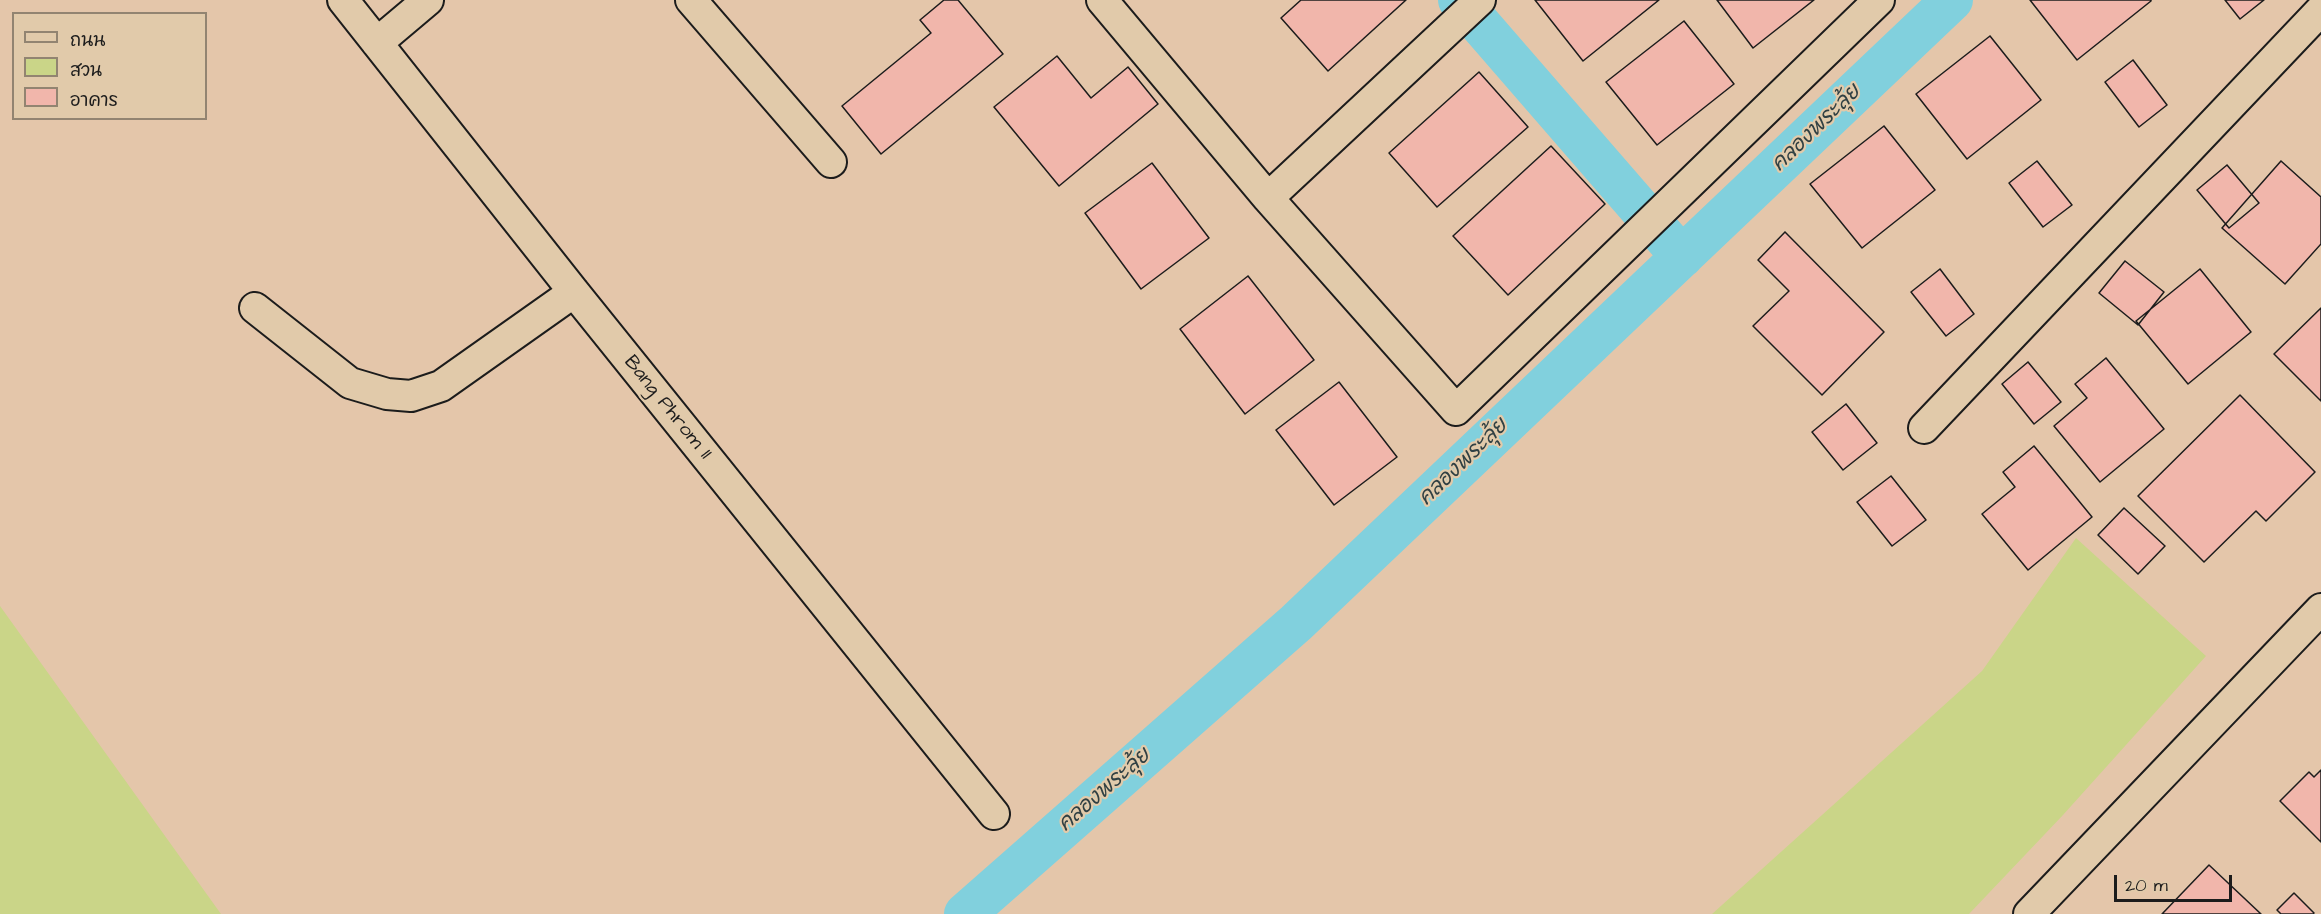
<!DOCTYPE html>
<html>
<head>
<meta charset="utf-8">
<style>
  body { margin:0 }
  #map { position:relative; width:2321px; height:914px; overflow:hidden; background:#e4c6aa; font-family:"Architects Daughter","Playpen Sans Thai",sans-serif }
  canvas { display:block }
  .legend { position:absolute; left:12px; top:12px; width:195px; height:108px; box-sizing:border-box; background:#e1caaa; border:2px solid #928471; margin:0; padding:8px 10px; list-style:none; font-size:18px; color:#1c1c1c }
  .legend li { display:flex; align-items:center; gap:12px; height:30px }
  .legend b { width:30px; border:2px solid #928471 }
  .scale { position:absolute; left:2114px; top:875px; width:118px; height:27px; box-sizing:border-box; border:3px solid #1c1c1c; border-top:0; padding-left:8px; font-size:18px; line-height:21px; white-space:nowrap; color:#1c1c1c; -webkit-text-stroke:4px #e1caaa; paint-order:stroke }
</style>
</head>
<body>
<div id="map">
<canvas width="2321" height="914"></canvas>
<ul class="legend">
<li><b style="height:8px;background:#e1caaa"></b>ถนน</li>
<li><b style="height:16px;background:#cad588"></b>สวน</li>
<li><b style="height:16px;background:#f1b6ab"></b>อาคาร</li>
</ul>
<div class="scale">20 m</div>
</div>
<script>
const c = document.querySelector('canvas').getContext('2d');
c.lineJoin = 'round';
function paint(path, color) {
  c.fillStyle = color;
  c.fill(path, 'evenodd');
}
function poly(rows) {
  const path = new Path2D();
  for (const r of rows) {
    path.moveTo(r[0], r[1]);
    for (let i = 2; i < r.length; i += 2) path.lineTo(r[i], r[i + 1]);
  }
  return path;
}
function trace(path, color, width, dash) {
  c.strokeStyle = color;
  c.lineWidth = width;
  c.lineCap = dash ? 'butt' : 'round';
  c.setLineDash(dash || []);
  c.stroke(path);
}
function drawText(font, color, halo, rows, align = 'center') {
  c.font = font + ' "Architects Daughter","Playpen Sans Thai",sans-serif';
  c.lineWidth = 4.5;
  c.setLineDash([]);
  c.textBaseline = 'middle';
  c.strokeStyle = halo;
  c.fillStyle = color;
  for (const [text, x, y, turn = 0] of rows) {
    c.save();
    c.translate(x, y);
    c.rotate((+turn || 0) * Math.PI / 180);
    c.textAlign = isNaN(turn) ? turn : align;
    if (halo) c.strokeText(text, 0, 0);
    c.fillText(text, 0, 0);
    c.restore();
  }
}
paint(poly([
  [2076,538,2206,656,2063,815,1969,914,1712,914,1982,671],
  [0,606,221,914,0,914]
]), '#cad588');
trace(poly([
  [1459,0,1682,257],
  [965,914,1296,623,1952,0]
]), '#81d0dd', 42);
const building = poly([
  [944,0,958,0,1003,54,881,154,842,106,931,33,920,20,944,0],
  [1301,0,1406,0,1328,71,1281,18,1301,0],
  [1535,0,1659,0,1583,61,1535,0],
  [1717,0,1814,0,1753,48,1717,0],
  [2030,0,2151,0,2151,1,2077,60,2030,0],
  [2225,0,2264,0,2240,19,2225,0],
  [1684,21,1734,84,1657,145,1606,82,1684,21],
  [1990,36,2041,100,1967,159,1916,94,1990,36],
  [1057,56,1091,98,1128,67,1158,104,1059,186,994,107,1057,56],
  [2133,60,2167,105,2139,127,2105,82,2133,60],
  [1479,72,1528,127,1437,207,1389,153,1479,72],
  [1884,126,1935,190,1862,248,1810,184,1884,126],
  [1551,146,1605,204,1508,295,1453,236,1551,146],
  [2037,161,2072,205,2043,227,2009,183,2037,161],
  [2281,161,2321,197,2321,244,2285,284,2222,228,2281,161],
  [1152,163,1209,238,1141,289,1085,213,1152,163],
  [2227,165,2259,203,2229,228,2197,190,2227,165],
  [1785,232,1884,332,1822,395,1753,326,1789,291,1758,260,1785,232],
  [2125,261,2164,292,2138,325,2099,293,2125,261],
  [1940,269,1974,314,1946,336,1911,292,1940,269],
  [2200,269,2251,332,2188,384,2136,321,2200,269],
  [1248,276,1314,360,1245,414,1180,329,1248,276],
  [2321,308,2321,401,2274,354,2321,308],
  [2106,358,2164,429,2100,482,2054,426,2087,398,2075,384,2106,358],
  [2028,362,2061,402,2034,424,2002,384,2028,362],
  [1339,382,1397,457,1334,505,1276,430,1339,382],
  [2240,395,2315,472,2266,521,2256,511,2204,562,2138,496,2240,395],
  [1846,404,1877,443,1843,470,1812,432,1846,404],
  [2034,446,2092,517,2028,570,1982,514,2015,487,2003,472,2034,446],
  [1891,476,1926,520,1892,546,1857,502,1891,476],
  [2124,508,2165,546,2138,574,2098,535,2124,508],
  [2321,770,2321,842,2280,801,2309,772,2314,777,2321,770],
  [2209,865,2261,914,2162,914,2209,865],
  [2294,893,2314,913,2313,914,2281,914,2277,910,2294,893]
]);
paint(building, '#f1b6ab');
trace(building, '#1c1c1c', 1.5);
const street = poly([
  [343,0,574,292,994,814],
  [691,0,831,162],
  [1102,0,1268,198,1456,410,1879,0],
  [377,43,428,0],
  [1268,198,1480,0],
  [255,308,350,383,387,394,411,396,441,386,574,292],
  [1924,428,2321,10],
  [2029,914,2321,609]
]);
trace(street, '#1c1c1c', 34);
trace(street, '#e1caaa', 30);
drawText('20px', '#1c1c1c', '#e1caaa', [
  ["Bang Phrom 11",667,408,51]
]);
drawText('italic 21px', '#304043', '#e1caaa', [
  ["คลองพระลุ้ย",1817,129,-44],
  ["คลองพระลุ้ย",1464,463,-44],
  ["คลองพระลุ้ย",1105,791,-41]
]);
</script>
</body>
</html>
